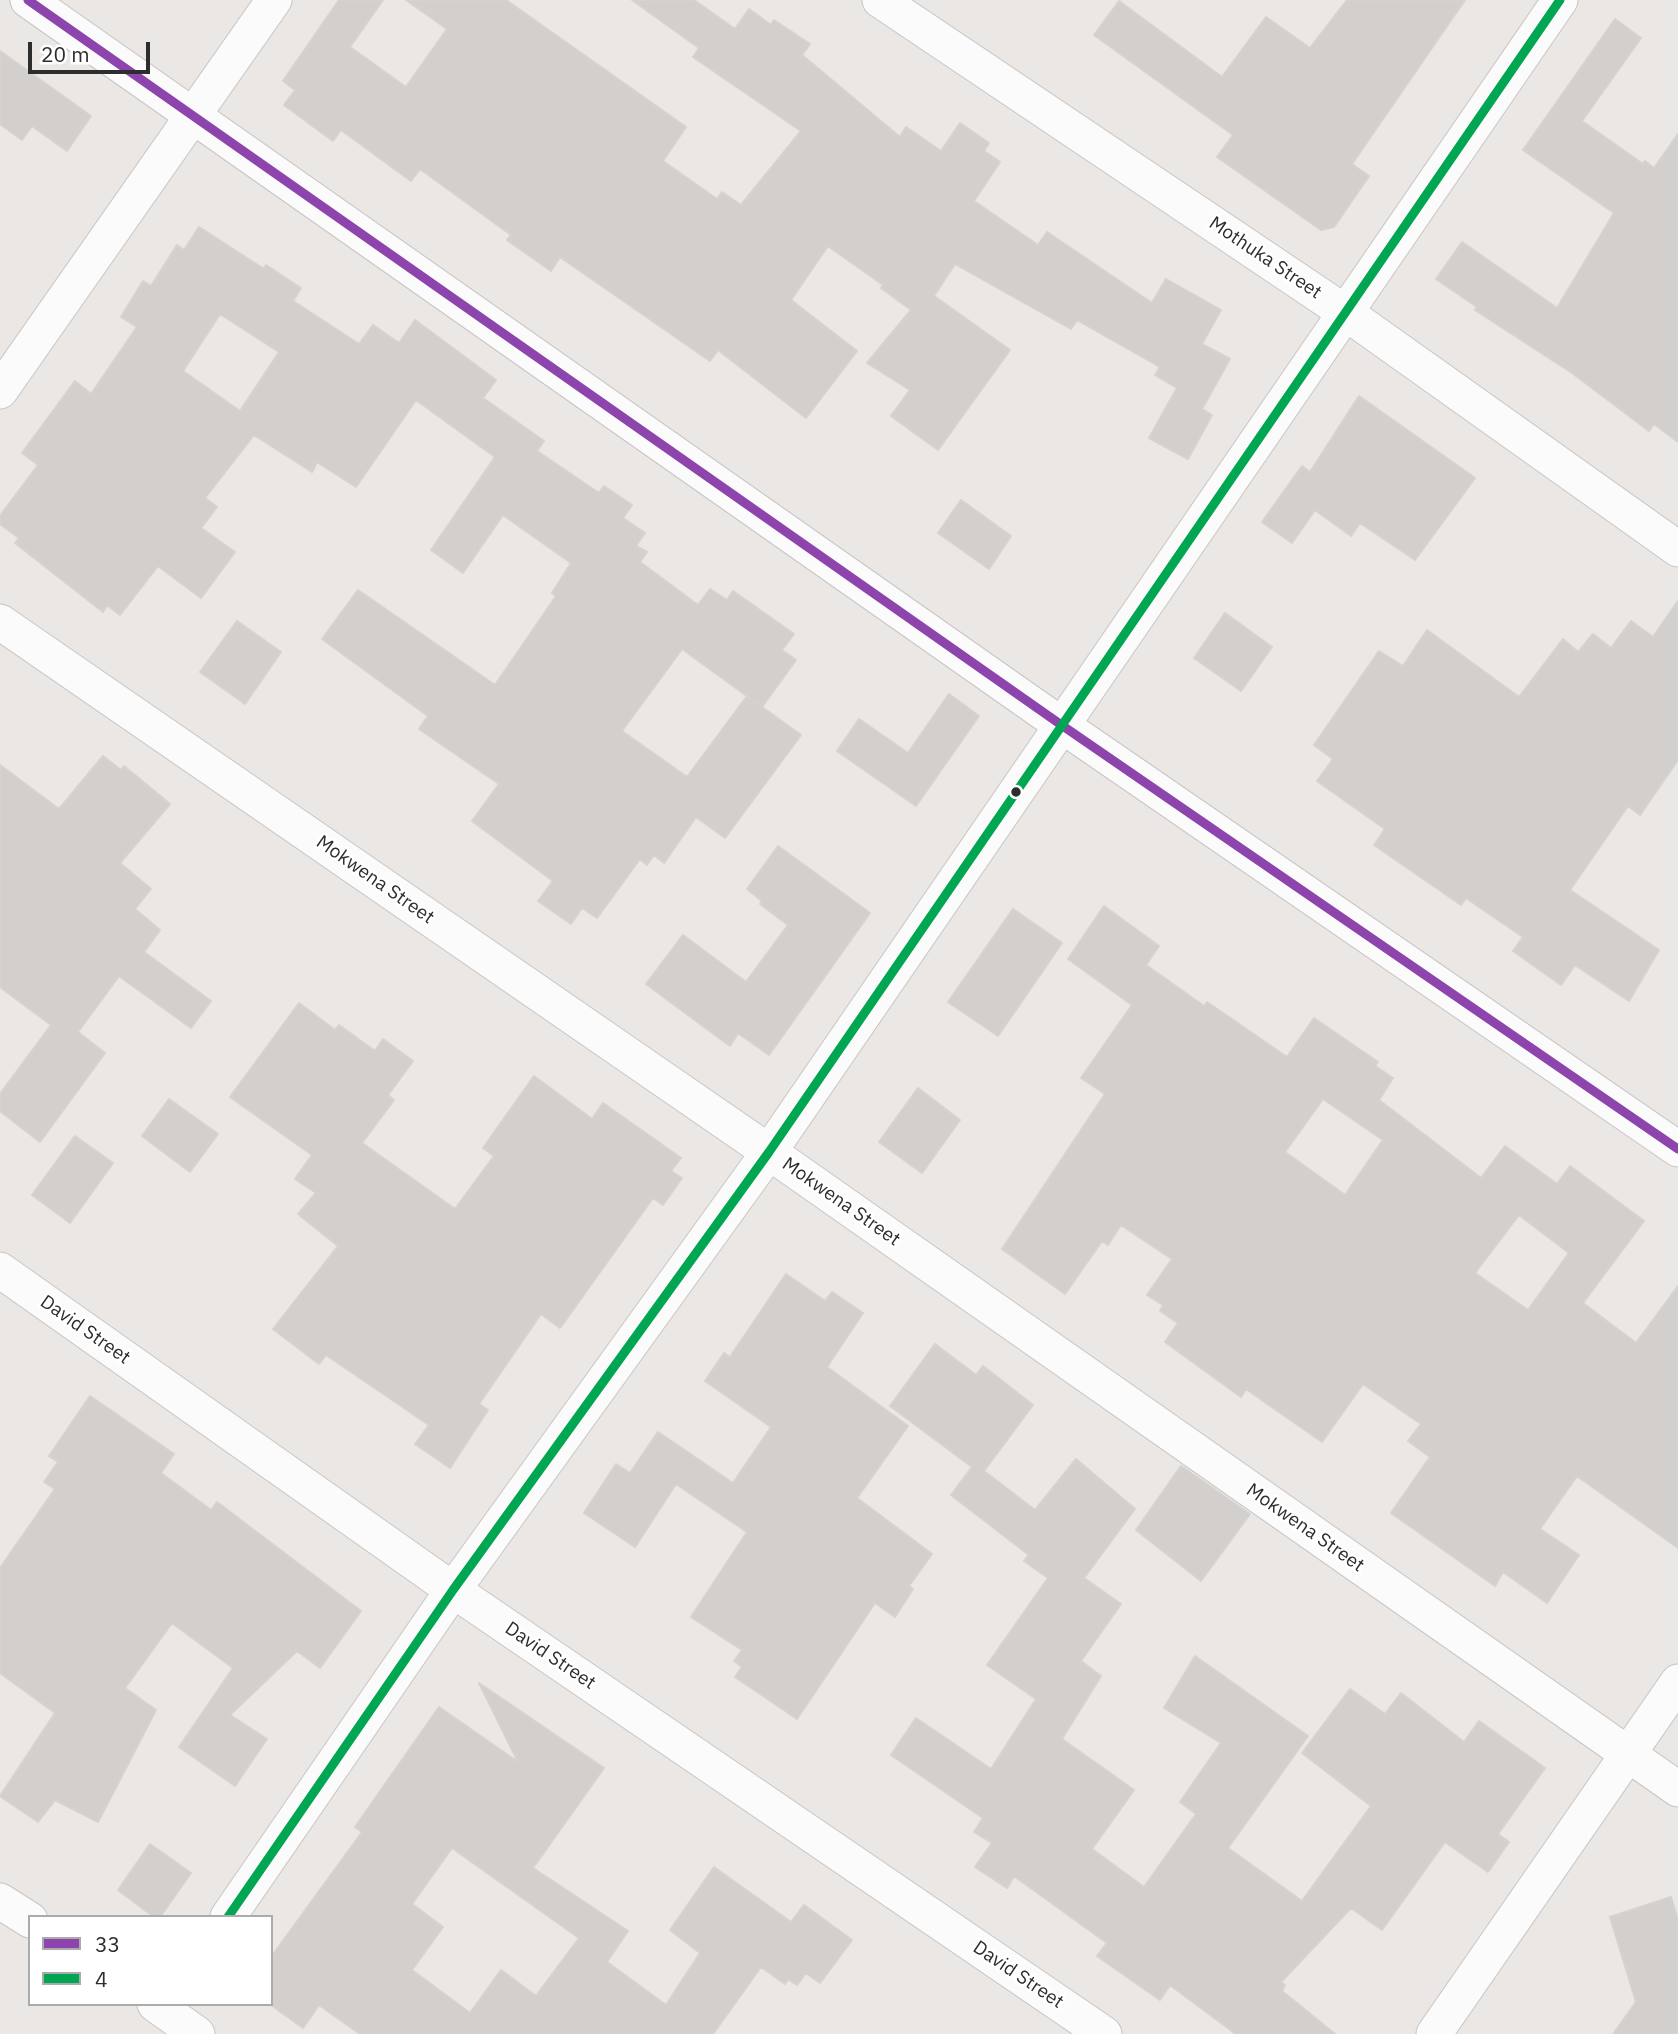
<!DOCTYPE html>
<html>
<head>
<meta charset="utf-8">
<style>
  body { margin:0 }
  #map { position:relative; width:1678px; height:2034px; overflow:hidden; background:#eae7e4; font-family:"IBM Plex Sans",sans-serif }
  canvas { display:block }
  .legend { position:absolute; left:28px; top:1915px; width:245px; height:91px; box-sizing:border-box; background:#fff; border:2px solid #ababab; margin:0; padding:9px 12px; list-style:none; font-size:21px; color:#2d2d2d }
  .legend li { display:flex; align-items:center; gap:14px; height:35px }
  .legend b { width:35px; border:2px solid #ababab }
  .scale { position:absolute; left:28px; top:42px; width:122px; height:32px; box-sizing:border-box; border:4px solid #2d2d2d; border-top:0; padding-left:9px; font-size:21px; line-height:24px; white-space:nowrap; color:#2d2d2d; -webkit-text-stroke:5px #fff; paint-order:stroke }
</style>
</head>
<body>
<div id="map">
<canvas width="1678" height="2034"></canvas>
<ul class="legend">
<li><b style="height:9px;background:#8e44ad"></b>33</li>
<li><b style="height:9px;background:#00a651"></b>4</li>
</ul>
<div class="scale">20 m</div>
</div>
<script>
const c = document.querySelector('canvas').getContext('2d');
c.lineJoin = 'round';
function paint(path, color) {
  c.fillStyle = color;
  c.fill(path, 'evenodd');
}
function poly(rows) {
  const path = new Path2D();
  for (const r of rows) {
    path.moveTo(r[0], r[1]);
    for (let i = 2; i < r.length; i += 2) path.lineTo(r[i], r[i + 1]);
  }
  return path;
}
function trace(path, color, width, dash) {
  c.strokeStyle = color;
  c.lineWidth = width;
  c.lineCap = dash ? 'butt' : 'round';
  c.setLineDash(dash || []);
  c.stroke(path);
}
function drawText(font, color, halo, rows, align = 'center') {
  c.font = font + ' "IBM Plex Sans",sans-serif';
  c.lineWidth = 5;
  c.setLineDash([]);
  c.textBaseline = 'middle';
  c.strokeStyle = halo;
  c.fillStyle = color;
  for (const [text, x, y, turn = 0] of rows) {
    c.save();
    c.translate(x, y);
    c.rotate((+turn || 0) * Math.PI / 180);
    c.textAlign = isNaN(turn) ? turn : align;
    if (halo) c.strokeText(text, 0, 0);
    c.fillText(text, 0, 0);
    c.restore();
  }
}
const building = poly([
  [339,0,383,0,350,47,406,87,447,29,406,0,506,0,686,127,663,161,717,199,722,192,741,205,801,131,693,57,699,48,632,0,694,0,735,29,749,9,771,25,774,20,810,44,802,55,900,137,906,127,941,151,960,123,989,143,984,151,1000,162,974,201,1038,245,1047,232,1152,303,1166,279,1221,310,1202,344,1230,359,1202,409,1212,415,1188,459,1149,438,1177,388,1155,375,1160,367,1077,320,1071,329,955,264,934,296,1010,350,938,450,891,416,910,390,867,363,911,310,881,288,883,285,828,246,791,300,857,351,806,418,718,350,710,361,560,257,551,271,507,240,511,235,420,169,411,181,341,130,333,141,284,105,295,90,283,81,339,0],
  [1347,0,1465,0,1352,164,1369,176,1334,227,1321,230,1217,157,1233,135,1094,35,1119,1,1222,77,1266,17,1310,48,1347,0],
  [1615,19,1641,38,1582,121,1643,164,1645,161,1654,168,1678,134,1678,442,1654,424,1649,431,1572,373,1475,310,1477,307,1436,279,1462,242,1557,308,1614,213,1523,150,1615,19],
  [0,51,91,116,67,151,32,126,22,140,0,124,0,51],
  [199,227,264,269,266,265,301,288,293,301,359,344,373,325,399,343,415,320,496,380,483,398,544,441,537,451,599,493,604,486,632,505,623,518,645,533,636,546,647,552,640,562,698,605,710,589,727,600,733,591,794,634,782,650,796,660,762,707,682,649,622,731,687,777,747,696,801,735,725,838,696,817,664,863,654,855,647,865,640,859,597,918,582,908,571,924,538,901,553,881,472,821,499,784,419,729,428,716,322,639,358,590,495,685,556,596,552,593,571,563,503,515,463,573,431,550,495,457,416,400,356,487,317,462,312,472,254,435,205,498,217,507,201,528,235,552,201,598,158,566,120,615,107,605,103,612,15,543,19,538,0,524,0,516,38,465,22,453,75,381,91,394,137,327,121,317,143,281,151,286,177,245,184,250,199,227],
  [220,314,279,352,240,411,183,371,220,314],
  [1359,396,1475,478,1415,560,1360,523,1351,536,1315,510,1292,543,1262,522,1302,466,1310,472,1359,396],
  [961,500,1011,536,989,569,938,533,961,500],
  [1678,601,1678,760,1640,815,1628,806,1570,890,1659,950,1629,1001,1575,965,1561,985,1513,951,1523,937,1466,898,1461,905,1374,845,1385,829,1317,781,1333,759,1314,745,1379,651,1403,666,1427,630,1519,697,1563,639,1578,652,1593,634,1611,648,1631,621,1653,637,1678,601],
  [1225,613,1272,647,1241,691,1194,658,1225,613],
  [237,621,281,652,245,704,200,672,237,621],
  [949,694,979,716,916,806,837,751,859,719,908,753,949,694],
  [103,756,121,770,124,766,170,804,120,863,151,889,135,909,160,930,144,952,211,1001,191,1028,119,976,78,1032,105,1053,40,1142,0,1111,0,1094,51,1025,0,987,0,765,59,809,103,756],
  [778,846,870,913,769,1055,738,1033,730,1046,646,984,683,935,746,982,788,925,760,904,762,901,747,889,778,846],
  [1104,906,1159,946,1146,965,1204,1006,1207,1002,1287,1057,1314,1018,1378,1062,1375,1066,1393,1078,1379,1100,1481,1178,1505,1146,1557,1184,1570,1166,1644,1221,1583,1303,1636,1343,1678,1286,1678,1548,1577,1476,1540,1529,1579,1555,1547,1603,1503,1572,1495,1586,1391,1513,1430,1457,1408,1441,1421,1424,1363,1384,1322,1442,1246,1389,1241,1397,1165,1342,1178,1323,1160,1311,1163,1305,1147,1295,1172,1259,1121,1225,1108,1245,1102,1241,1065,1294,1002,1249,1105,1094,1081,1078,1132,1005,1068,959,1104,906],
  [1323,1099,1383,1140,1345,1195,1285,1152,1323,1099],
  [1519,1215,1569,1253,1528,1310,1475,1273,1519,1215],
  [1013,909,1062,943,998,1036,948,1002,1013,909],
  [299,1003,335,1030,339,1025,375,1051,383,1039,413,1061,388,1095,394,1100,362,1143,455,1209,494,1156,483,1148,534,1076,592,1119,603,1103,681,1158,671,1171,682,1178,663,1205,653,1198,560,1328,541,1314,479,1404,488,1410,450,1468,415,1444,429,1425,326,1355,319,1364,273,1329,338,1246,298,1214,316,1193,295,1179,312,1155,230,1097,299,1003],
  [918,1088,960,1120,922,1173,879,1142,918,1088],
  [169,1099,218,1134,190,1172,142,1136,169,1099],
  [75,1136,113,1163,70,1223,32,1195,75,1136],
  [786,1274,825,1301,832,1292,863,1313,827,1367,908,1426,857,1498,932,1554,909,1586,913,1589,895,1617,875,1603,797,1719,735,1677,742,1667,734,1661,742,1650,691,1617,747,1532,676,1484,635,1547,584,1513,616,1464,630,1473,658,1432,733,1483,771,1427,705,1381,724,1353,730,1357,786,1274],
  [935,1344,976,1375,983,1366,1033,1405,984,1471,1035,1510,1076,1459,1135,1509,1084,1578,1121,1604,1081,1661,1101,1676,1062,1739,1134,1790,1092,1849,1144,1887,1196,1814,1180,1802,1221,1743,1164,1708,1195,1656,1308,1736,1228,1848,1302,1901,1371,1806,1302,1753,1350,1689,1385,1714,1401,1693,1464,1742,1479,1721,1545,1768,1498,1834,1509,1842,1488,1872,1445,1842,1382,1930,1351,1908,1281,1982,1285,1985,1282,1991,1335,2034,1236,2034,1170,1985,1160,2000,1097,1956,1107,1943,1014,1876,1007,1888,975,1867,992,1843,974,1832,983,1818,891,1755,916,1718,991,1769,1036,1699,987,1665,1048,1578,1024,1561,1029,1555,951,1495,972,1467,890,1406,935,1344],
  [90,1396,174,1454,161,1473,211,1510,217,1502,361,1611,320,1668,297,1651,230,1715,267,1739,235,1786,179,1747,233,1668,172,1623,125,1688,156,1710,98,1822,55,1800,38,1822,0,1796,55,1713,0,1673,0,1568,55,1489,44,1482,58,1462,49,1456,90,1396],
  [1181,1466,1250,1514,1201,1581,1136,1530,1181,1466],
  [479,1683,604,1768,533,1868,628,1931,607,1962,666,2005,700,1953,670,1930,714,1867,791,1922,804,1905,852,1940,820,1983,806,1973,797,1985,788,1979,785,1984,761,1967,713,2034,360,2034,319,2005,303,2028,271,2005,271,1957,362,1832,355,1827,439,1707,518,1762,479,1683],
  [452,1848,579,1938,536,1996,501,1970,470,2013,412,1970,443,1927,412,1904,452,1848],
  [150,1844,191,1873,160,1917,154,1917,118,1890,150,1844],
  [1671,1897,1678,1920,1678,2034,1613,2034,1636,2002,1610,1917,1671,1897]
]);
paint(building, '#d2cfcd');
trace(building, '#d5d2d0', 2);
const street = poly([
  [28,0,1060,724,1678,1149],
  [880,0,1346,313,1678,549],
  [0,391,274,0],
  [0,622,769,1152,1678,1789],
  [0,1270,453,1590,1104,2034],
  [0,1901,30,1920],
  [228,1917,453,1590,769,1152,1560,0],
  [155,2004,197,2034],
  [1434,2034,1678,1682]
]);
trace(street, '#c6c6c6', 37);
trace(street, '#fcfbfb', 35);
trace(poly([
  [28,0,1060,724,1678,1149]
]), '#8e44ad', 9);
trace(poly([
  [228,1917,453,1590,769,1152,1560,0]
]), '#00a651', 9);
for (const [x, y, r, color] of [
  [1016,792,6,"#2d2d2d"]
]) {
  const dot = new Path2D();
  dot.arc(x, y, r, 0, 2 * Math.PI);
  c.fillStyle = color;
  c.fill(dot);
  trace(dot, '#fff', 2.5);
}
drawText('19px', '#2d2d2d', '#fff', [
  ["Mothuka Street",1265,258,34],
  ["Mokwena Street",375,880,35],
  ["Mokwena Street",841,1202,35],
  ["David Street",85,1330,35],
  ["Mokwena Street",1305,1528,35],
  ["David Street",550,1656,34],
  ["David Street",1018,1975,34]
]);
</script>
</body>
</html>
